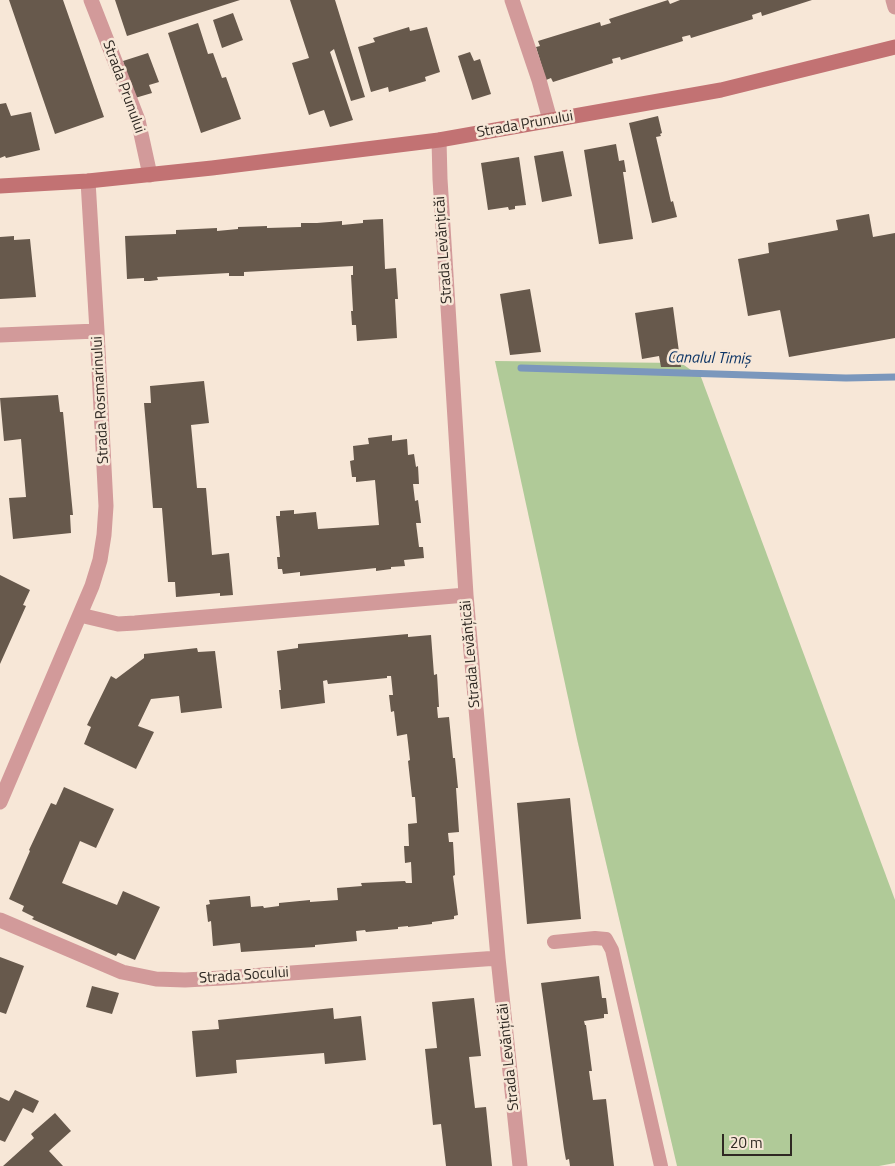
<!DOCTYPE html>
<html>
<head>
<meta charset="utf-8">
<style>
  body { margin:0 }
  #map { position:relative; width:895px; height:1166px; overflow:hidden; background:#f7e7d7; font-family:"Titillium Web",sans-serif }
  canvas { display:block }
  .scale { position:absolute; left:722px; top:1134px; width:70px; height:22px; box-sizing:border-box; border:2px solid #2f2923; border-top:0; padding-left:6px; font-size:15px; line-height:18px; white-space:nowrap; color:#2f2923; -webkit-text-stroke:4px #f7e7d7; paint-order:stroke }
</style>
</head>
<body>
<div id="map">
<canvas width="895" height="1166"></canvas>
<div class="scale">20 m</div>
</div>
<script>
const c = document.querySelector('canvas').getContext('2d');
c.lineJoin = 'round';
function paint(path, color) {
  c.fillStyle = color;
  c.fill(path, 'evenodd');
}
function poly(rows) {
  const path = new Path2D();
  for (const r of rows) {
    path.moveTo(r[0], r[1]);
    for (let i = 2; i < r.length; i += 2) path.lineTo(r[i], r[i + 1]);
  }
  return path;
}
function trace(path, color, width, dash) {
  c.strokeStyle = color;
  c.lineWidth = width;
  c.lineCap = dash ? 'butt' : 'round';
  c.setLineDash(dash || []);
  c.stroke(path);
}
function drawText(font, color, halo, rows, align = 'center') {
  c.font = font + ' "Titillium Web",sans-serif';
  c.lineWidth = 5;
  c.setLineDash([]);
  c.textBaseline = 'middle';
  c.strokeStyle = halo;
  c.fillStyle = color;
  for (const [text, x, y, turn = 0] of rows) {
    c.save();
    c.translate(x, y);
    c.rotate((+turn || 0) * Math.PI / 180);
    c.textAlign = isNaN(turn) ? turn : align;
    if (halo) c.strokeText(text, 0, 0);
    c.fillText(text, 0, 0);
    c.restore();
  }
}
paint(poly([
  [495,361,681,363,701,377,895,900,895,1163,879,1166,677,1166,577,739]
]), '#b0ca98');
trace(poly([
  [521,368,846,378,895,377]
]), '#7b97bc', 7);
paint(poly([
  [9,0,63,0,104,117,55,134],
  [115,0,240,0,127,36],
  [290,0,335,0,365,97,351,101,334,49,330,52,353,120,330,127,324,110,309,115,292,63,309,58],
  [668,0,670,4,680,0,812,0,762,16,761,12,752,15,753,19,691,38,690,35,682,37,683,41,621,60,620,57,612,59,613,63,553,82,551,78,546,80,536,47,540,46,538,41,600,22,601,26,611,23,609,19],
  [233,13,243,40,222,48,213,20],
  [198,23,208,54,213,53,222,78,226,77,241,119,201,133,168,33],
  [409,27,410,31,427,27,440,72,425,77,426,81,389,92,388,87,371,92,358,47,375,42,373,38],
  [470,52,474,61,480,59,491,94,472,100,458,56],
  [148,53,159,82,149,85,152,93,135,98,123,61],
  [6,103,11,116,31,112,40,150,6,158,5,156,0,158,0,104],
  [658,116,662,133,660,134,661,136,656,137,671,202,673,201,677,217,652,223,629,123],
  [616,144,619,161,624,160,626,172,623,172,633,239,599,244,584,150],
  [563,151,572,196,542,202,534,156],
  [519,157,526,205,515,206,515,209,509,210,508,207,488,210,481,163],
  [869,214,873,237,895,233,895,338,789,357,780,310,748,316,738,259,769,253,768,243,838,230,836,220],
  [383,219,385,269,396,268,398,299,395,299,397,338,357,341,356,325,352,325,351,311,353,311,351,275,353,275,353,266,244,272,244,276,229,276,229,273,157,277,158,280,150,281,144,281,144,278,127,279,125,236,176,234,176,230,217,228,217,231,238,229,238,227,267,226,267,228,301,227,301,223,317,223,342,221,342,225,363,223,363,220],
  [14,236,14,240,30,239,36,297,0,299,0,237],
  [530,289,541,352,510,355,500,294],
  [673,307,681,367,661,367,659,356,642,359,635,313],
  [204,381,209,423,191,425,197,488,206,488,212,555,229,553,233,595,220,596,220,593,176,597,175,582,168,582,162,508,153,508,144,403,151,403,150,386],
  [58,395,60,412,63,412,73,515,70,515,71,533,13,539,9,498,26,497,21,439,4,441,0,398],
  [392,435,392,441,407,439,408,455,414,454,416,467,418,466,419,484,413,484,415,501,418,500,421,523,416,523,419,547,423,547,424,558,404,560,405,566,391,567,391,569,376,571,376,568,300,576,300,572,283,574,282,569,278,569,277,557,280,557,276,516,280,516,280,511,294,510,294,514,316,512,318,529,379,525,375,480,356,482,356,477,352,477,350,461,354,460,353,446,369,444,368,438],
  [0,575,30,590,23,605,26,606,0,664],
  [408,634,408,637,431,635,434,675,437,674,439,707,437,707,438,718,449,717,453,758,455,758,458,788,456,788,459,832,448,833,449,842,453,842,455,875,453,876,458,915,454,916,454,919,432,922,432,924,408,927,408,926,398,927,398,929,366,932,365,930,356,931,357,941,315,945,315,947,241,952,240,943,213,946,211,921,208,922,206,905,210,904,209,900,250,896,251,907,263,906,264,908,279,906,279,903,310,900,310,902,338,900,337,888,362,886,361,883,405,881,406,883,412,883,411,862,405,863,404,846,409,846,408,824,417,823,415,797,412,797,408,761,410,760,407,734,397,736,394,711,391,712,389,695,393,695,391,676,387,676,387,678,328,684,327,680,323,681,325,703,281,709,279,690,281,690,277,651,298,648,298,644],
  [197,648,198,652,215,651,222,708,181,713,179,696,151,699,138,726,154,732,136,769,84,744,91,727,87,725,111,676,116,679,144,658,144,654],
  [64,787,114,809,96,848,80,841,62,883,117,905,123,891,160,907,135,960,118,953,116,956,32,919,34,917,22,911,24,906,9,899,30,851,29,850,51,803,56,805],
  [570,798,581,919,527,924,517,803],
  [0,957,24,966,6,1014,0,1012],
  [599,976,602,998,606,998,608,1014,604,1014,604,1018,584,1021,585,1025,586,1025,592,1071,589,1071,593,1100,606,1099,614,1166,570,1166,569,1159,566,1160,564,1149,541,983],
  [92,986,119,993,112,1014,86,1007],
  [474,998,481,1056,469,1057,472,1083,475,1108,486,1107,492,1166,446,1166,441,1124,433,1125,425,1049,437,1048,432,1002],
  [333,1008,334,1019,361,1016,366,1060,325,1064,324,1053,236,1060,237,1073,196,1077,192,1031,219,1029,218,1020],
  [15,1090,39,1101,33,1113,23,1108,5,1142,0,1140,0,1097,9,1101],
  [55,1113,71,1131,49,1151,63,1166,3,1166,34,1138,31,1134]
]), '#67594c');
trace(poly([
  [554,942,595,938,606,939,612,950,661,1166]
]), '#d29a9a', 14);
trace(poly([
  [91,0,138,120,150,175],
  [512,0,539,80,550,120],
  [893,0,895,7],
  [439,140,440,179,466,595,498,958,520,1166],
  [0,335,97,331],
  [80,615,118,624,135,623,466,595],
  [0,802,92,586,100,560,104,535,106,506,97,331,88,181],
  [0,920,122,972,156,979,185,980,222,978,498,958]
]), '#d29a9a', 15);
trace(poly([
  [0,186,88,181,212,168,439,140,721,90,895,47]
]), '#c27273', 15);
drawText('15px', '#2f2923', '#f7e7d7', [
  ["Strada Prunului",123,87,70],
  ["Strada Prunului",525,125,-10],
  ["Strada Levănțicăi",444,250,-94],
  ["Strada Rosmarinului",101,400,-93],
  ["Strada Levănțicăi",471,654,-95],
  ["Strada Socului",244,976,-4],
  ["Strada Levănțicăi",509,1057,-96]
]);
drawText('italic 16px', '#0e3667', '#f7e7d7', [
  ["Canalul Timiș",709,359,1]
]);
</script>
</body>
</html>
